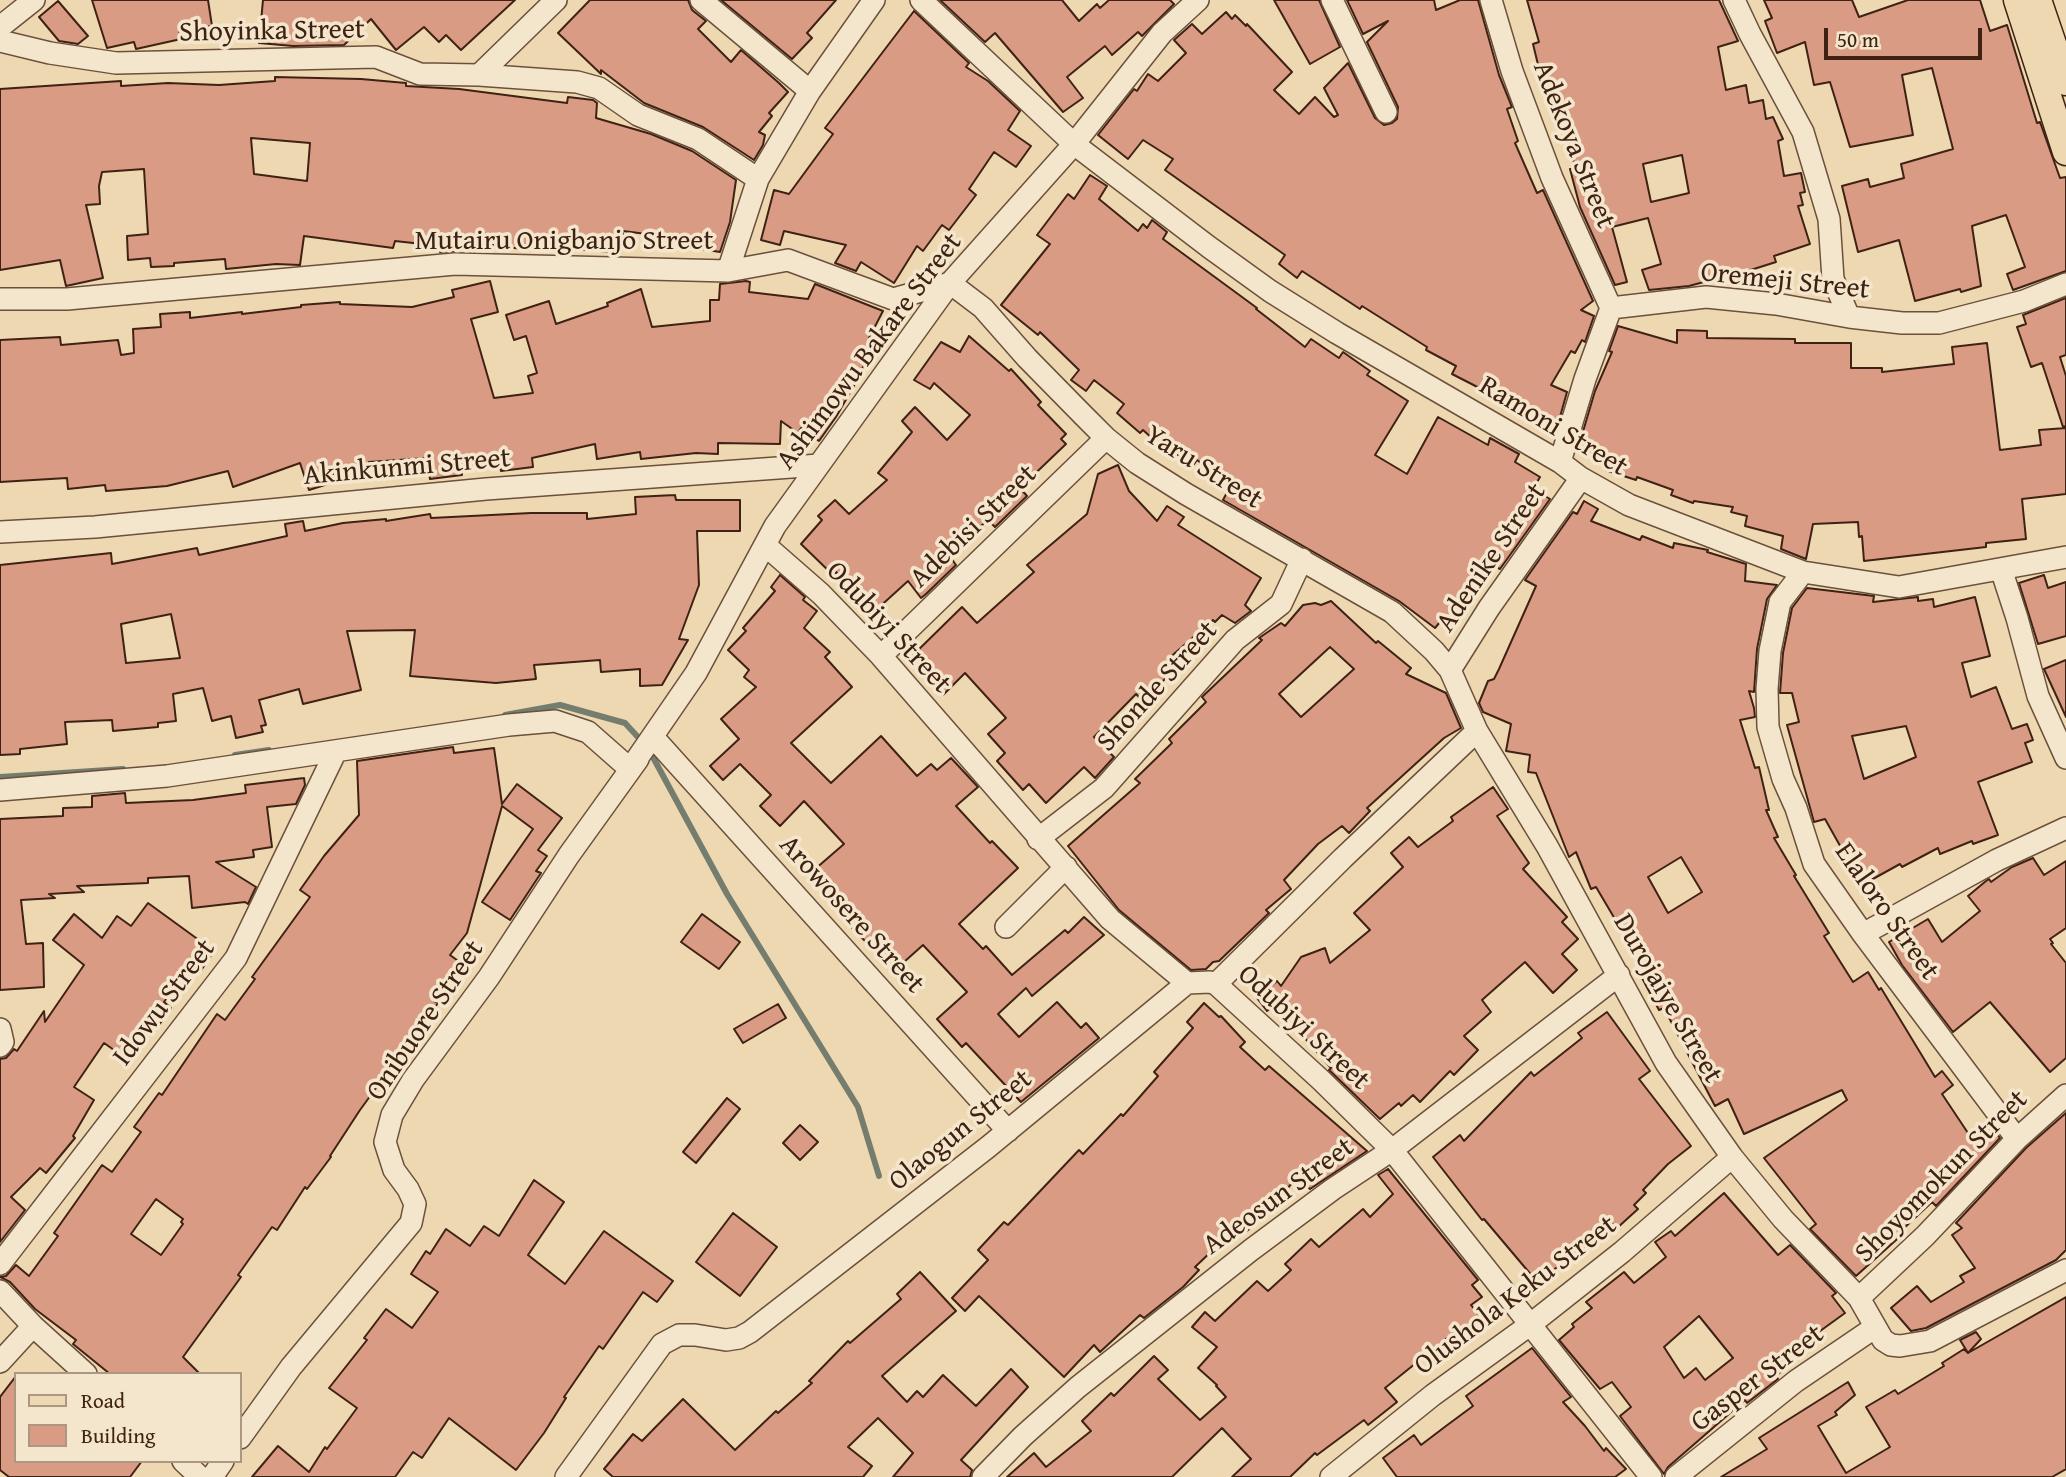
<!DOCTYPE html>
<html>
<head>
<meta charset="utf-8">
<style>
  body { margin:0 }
  #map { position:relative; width:2066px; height:1477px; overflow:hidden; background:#eed8b1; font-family:"Gentium Book Plus",serif }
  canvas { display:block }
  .legend { position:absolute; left:14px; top:1372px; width:228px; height:91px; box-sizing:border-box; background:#f4e6cc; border:2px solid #ac9882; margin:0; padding:9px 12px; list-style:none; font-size:21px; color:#3f2214 }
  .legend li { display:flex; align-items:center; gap:14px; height:35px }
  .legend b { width:35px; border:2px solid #ac9882 }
  .scale { position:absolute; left:1824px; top:28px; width:158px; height:32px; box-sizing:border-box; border:4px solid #3f2214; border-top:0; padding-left:9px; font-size:21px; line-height:24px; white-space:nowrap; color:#3f2214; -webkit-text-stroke:5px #f4e6cc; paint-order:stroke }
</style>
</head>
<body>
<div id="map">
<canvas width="2066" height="1477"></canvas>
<ul class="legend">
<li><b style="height:9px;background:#eed8b1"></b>Road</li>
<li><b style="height:19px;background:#da9b84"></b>Building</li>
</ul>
<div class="scale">50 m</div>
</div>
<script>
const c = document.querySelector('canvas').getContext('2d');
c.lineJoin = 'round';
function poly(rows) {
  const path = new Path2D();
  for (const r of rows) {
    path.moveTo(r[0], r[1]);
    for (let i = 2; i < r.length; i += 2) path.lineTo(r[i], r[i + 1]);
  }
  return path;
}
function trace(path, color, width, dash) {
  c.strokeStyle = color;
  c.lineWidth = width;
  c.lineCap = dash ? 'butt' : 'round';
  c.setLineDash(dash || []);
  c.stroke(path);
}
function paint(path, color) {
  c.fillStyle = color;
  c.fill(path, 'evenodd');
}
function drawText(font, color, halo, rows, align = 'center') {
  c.font = font + ' "Gentium Book Plus",serif';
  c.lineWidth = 7;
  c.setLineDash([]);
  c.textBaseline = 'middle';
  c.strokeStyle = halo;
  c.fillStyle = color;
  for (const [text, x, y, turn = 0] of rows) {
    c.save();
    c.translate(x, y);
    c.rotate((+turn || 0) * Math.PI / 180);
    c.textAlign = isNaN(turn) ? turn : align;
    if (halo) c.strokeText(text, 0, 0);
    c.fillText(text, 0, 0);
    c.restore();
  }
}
trace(poly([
  [505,715,560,705,625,723,648,748,727,894,858,1107,879,1176],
  [235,755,269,750],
  [0,777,123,769]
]), '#757d6e', 6);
const building = poly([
  [92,0,208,0,212,26,179,30,181,39,136,49,134,42,107,48,92,0],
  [263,0,515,0,461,50,446,35,439,42,424,27,396,50,371,19,344,45,293,46,259,43,263,0],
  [590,0,688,0,692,10,706,21,698,29,731,62,741,50,779,83,788,92,769,113,772,116,759,132,765,135,763,145,754,160,703,127,644,103,601,70,601,74,558,33,590,0],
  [721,0,836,0,807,33,812,38,792,59,721,0],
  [940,0,1062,0,1079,21,1097,4,1100,8,1109,0,1170,0,1174,4,1142,36,1138,32,1112,55,1105,46,1067,77,1083,98,1063,112,995,33,985,42,940,0],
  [1274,0,1319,0,1340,47,1310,64,1274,0],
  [1347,0,1434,0,1436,10,1460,0,1478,0,1499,75,1512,107,1507,109,1518,141,1515,143,1537,193,1543,190,1593,301,1581,310,1594,316,1585,342,1582,340,1575,353,1571,351,1551,385,1567,392,1556,431,1495,396,1452,374,1456,366,1426,350,1427,347,1362,306,1360,309,1302,271,1297,278,1279,264,1285,255,1165,170,1173,159,1143,140,1128,159,1098,135,1134,89,1137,91,1148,74,1158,81,1186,53,1174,40,1192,24,1202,34,1226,12,1232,19,1235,15,1246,26,1247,24,1292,72,1274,90,1299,114,1315,97,1334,117,1338,115,1324,88,1348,63,1375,118,1384,125,1392,123,1397,119,1398,107,1367,42,1388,21,1363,34,1347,0],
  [1527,0,1719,0,1738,41,1718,47,1726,90,1746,85,1749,103,1763,100,1766,119,1773,117,1783,139,1778,141,1784,176,1801,173,1805,192,1800,193,1803,205,1798,206,1810,244,1774,256,1776,262,1738,274,1737,273,1689,286,1649,290,1642,270,1661,264,1648,218,1612,227,1627,282,1615,285,1580,207,1570,169,1575,169,1566,120,1558,122,1546,76,1541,77,1533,44,1539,42,1527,0],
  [1682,155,1689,193,1651,202,1643,164,1682,155],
  [1764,0,1852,0,1859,17,1908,0,1980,0,1990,31,2007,25,2037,123,2040,122,2060,178,2066,177,2066,271,2013,290,2007,274,2025,267,2006,215,1972,226,1981,286,1961,292,1960,289,1915,301,1899,240,1858,252,1842,186,1868,179,1870,187,1904,178,1901,164,1953,149,1932,68,1902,75,1913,135,1850,147,1830,82,1814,85,1805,42,1777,53,1765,21,1772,18,1764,0],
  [58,1,88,36,78,44,59,41,39,17,58,1],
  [914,11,969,63,966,67,988,81,1020,111,1008,130,1031,146,1016,167,994,152,969,189,976,195,949,230,942,225,923,251,917,246,894,283,861,262,856,271,835,263,846,245,784,231,780,245,761,240,774,190,789,194,833,134,825,128,914,11],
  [275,77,361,79,406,83,406,86,459,89,567,103,568,97,593,100,597,103,596,118,651,134,692,151,736,180,730,222,720,252,684,246,685,239,623,231,621,253,522,244,522,249,492,245,492,247,458,246,458,251,440,252,440,246,395,241,393,248,304,236,300,265,276,264,226,269,225,259,174,263,174,266,151,267,150,258,128,260,127,236,148,234,144,169,102,172,99,186,100,204,86,205,103,278,66,286,60,260,0,270,0,89,121,81,121,86,168,83,219,85,275,81,275,77],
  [251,138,310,143,307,181,254,174,251,138],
  [1090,175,1107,186,1099,199,1138,231,1143,224,1147,228,1152,220,1167,232,1163,239,1257,308,1256,309,1305,347,1311,339,1339,358,1343,352,1370,371,1367,375,1408,401,1375,455,1407,474,1438,417,1488,445,1490,438,1519,454,1515,462,1540,477,1533,489,1550,499,1500,569,1492,565,1447,627,1440,622,1435,628,1399,601,1223,500,1231,485,1197,460,1192,467,1156,436,1153,439,1143,430,1140,433,1117,413,1124,404,1094,380,1086,391,1071,380,1079,370,1040,332,1038,335,1001,305,1050,244,1037,235,1068,194,1074,199,1090,175],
  [490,281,498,312,471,319,494,398,533,393,528,376,537,373,526,336,514,340,506,315,549,301,556,324,608,306,607,303,641,289,652,327,710,321,710,300,719,300,720,284,746,281,750,282,749,292,808,299,815,284,883,311,869,338,878,344,853,383,855,384,836,417,819,441,801,428,798,433,781,421,780,444,718,443,718,454,696,453,641,459,640,452,597,459,595,444,532,458,533,467,501,471,499,461,461,468,462,475,430,479,427,458,369,462,370,466,328,475,331,483,309,490,300,463,233,487,228,471,167,486,106,491,105,485,68,489,67,478,0,482,0,340,60,337,61,345,118,340,121,355,134,353,133,329,161,327,160,314,190,312,190,318,242,312,242,314,301,307,301,305,340,302,340,304,412,307,454,297,452,290,490,281],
  [2066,298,2066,355,2060,357,2066,376,2066,426,2063,427,2042,363,2031,367,2017,327,2026,324,2023,315,2066,298],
  [1618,326,1677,343,1677,330,1707,331,1707,338,1795,339,1795,343,1851,343,1851,368,1882,368,1882,372,1954,364,1952,347,1987,343,2000,450,2041,445,2039,430,2066,428,2066,494,2022,499,2026,539,1986,543,1986,547,1864,561,1862,536,1859,537,1858,522,1813,524,1806,559,1781,549,1783,536,1745,526,1747,516,1731,512,1733,507,1694,501,1693,503,1671,495,1673,490,1637,477,1636,480,1605,470,1608,463,1579,445,1595,391,1612,352,1609,351,1618,326],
  [969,336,1009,371,1011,369,1041,402,1038,405,1066,434,1061,439,1066,444,1020,488,1027,496,995,527,988,520,948,554,956,565,926,594,921,598,908,581,875,611,836,572,833,575,801,544,822,520,818,516,835,500,849,514,887,480,878,473,912,432,902,421,915,407,947,440,970,415,934,383,930,389,914,380,941,342,960,352,969,336],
  [1118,465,1129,491,1157,521,1167,506,1184,517,1178,525,1261,578,1245,605,1251,611,1235,623,1222,615,1215,622,1213,620,1167,660,1176,669,1142,700,1136,694,1094,737,1114,757,1095,778,1084,767,1046,803,1029,784,1023,790,997,761,1005,753,988,734,1006,718,965,673,943,695,909,659,962,607,977,623,1034,572,1027,565,1087,514,1098,474,1118,465],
  [675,495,676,500,740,500,740,531,697,531,699,585,679,639,688,640,662,685,640,686,640,669,601,672,600,660,534,665,536,679,496,683,410,676,415,630,347,631,361,690,303,704,299,689,259,700,266,725,261,726,263,732,236,738,231,716,212,721,203,688,173,694,176,721,158,723,158,727,113,731,112,720,65,722,67,744,20,749,20,754,0,755,0,565,111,553,112,564,197,548,199,555,287,536,285,524,303,521,305,531,343,523,386,519,386,521,430,514,431,518,531,513,587,513,587,519,636,514,635,497,675,495],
  [171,614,180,658,126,663,121,624,171,614],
  [1584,501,1598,509,1591,521,1640,540,1642,536,1673,548,1674,543,1708,550,1707,552,1746,564,1745,581,1777,585,1767,599,1757,649,1754,692,1749,691,1754,708,1755,717,1740,720,1755,768,1759,767,1769,810,1766,810,1778,837,1774,838,1796,875,1794,876,1829,933,1824,936,1853,982,1868,972,1879,990,1881,988,1935,1077,1942,1071,1953,1085,1942,1094,1972,1139,1988,1123,2000,1138,1936,1206,1932,1202,1903,1229,1905,1232,1856,1276,1810,1229,1816,1224,1764,1158,1847,1100,1842,1090,1744,1134,1728,1099,1715,1106,1664,1008,1659,1010,1641,976,1645,974,1622,931,1596,887,1591,889,1576,852,1569,857,1536,773,1528,772,1530,755,1506,751,1511,724,1483,712,1479,703,1488,681,1494,679,1499,669,1536,586,1525,580,1573,512,1577,514,1584,501],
  [1681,857,1702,892,1668,913,1648,877,1681,857],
  [780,575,805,597,803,600,817,611,804,628,830,652,825,657,852,687,791,743,831,783,881,736,917,776,931,764,937,770,951,758,978,787,956,806,990,843,992,841,1018,868,959,924,983,949,986,946,1012,975,1065,930,1068,933,1084,917,1104,935,1032,996,1026,988,998,1014,1019,1037,1057,1002,1081,1028,1086,1023,1099,1038,1021,1102,966,1043,962,1047,937,1019,967,992,923,945,894,971,838,913,845,906,814,870,844,844,804,801,780,826,760,806,771,795,740,764,723,780,710,766,739,739,721,719,756,687,744,677,749,670,728,650,746,631,743,628,775,591,771,587,780,575],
  [2044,575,2048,588,2066,582,2066,636,2038,644,2019,583,2044,575],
  [1807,588,1874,596,1873,602,1918,597,1918,601,1933,599,1934,607,1975,597,1990,656,1962,663,1971,697,1996,687,2012,729,2027,724,2033,740,2025,743,2032,762,1978,782,1998,835,1973,844,1972,841,1940,854,1938,848,1902,867,1900,864,1862,885,1825,819,1814,822,1787,725,1799,722,1792,693,1780,693,1783,653,1792,608,1807,588],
  [1906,726,1916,757,1864,779,1852,736,1906,726],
  [1331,601,1376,643,1378,641,1411,668,1406,674,1446,693,1461,728,1444,738,1367,808,1370,811,1349,833,1342,826,1318,844,1284,880,1291,889,1266,910,1269,913,1219,961,1213,962,1206,969,1191,970,1119,910,1068,846,1140,783,1135,779,1172,743,1169,739,1206,702,1202,697,1262,640,1259,638,1281,623,1285,626,1303,605,1315,603,1321,605,1331,601],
  [1330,647,1354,669,1301,717,1279,694,1330,647],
  [2066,660,2066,717,2044,669,2066,660],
  [453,747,454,753,494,748,502,804,517,784,562,818,538,850,547,856,536,871,541,873,510,920,482,902,533,829,502,806,467,933,450,955,461,963,434,1001,438,1003,360,1110,330,1156,331,1157,307,1189,305,1187,277,1230,272,1227,238,1275,241,1277,183,1357,200,1374,110,1374,73,1344,76,1340,35,1309,10,1282,0,1277,6,1276,16,1265,29,1276,58,1236,54,1233,102,1165,112,1172,141,1132,134,1127,159,1093,162,1095,217,1014,225,1020,255,979,252,977,310,897,300,890,324,856,359,815,357,761,453,747],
  [156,1199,183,1219,181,1222,183,1224,161,1255,131,1234,156,1199],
  [304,778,305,785,296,804,267,807,272,847,253,850,254,857,216,862,256,887,248,904,245,902,192,908,189,876,148,878,148,883,77,886,84,892,49,894,55,898,21,900,26,944,43,943,44,987,0,990,0,819,63,816,63,808,92,807,92,796,125,793,126,803,193,800,246,793,245,785,304,778],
  [1493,787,1508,809,1497,816,1529,863,1523,869,1567,917,1562,922,1578,939,1562,954,1577,970,1553,993,1525,962,1482,1000,1491,1012,1464,1036,1478,1050,1454,1075,1450,1071,1420,1102,1413,1095,1401,1106,1399,1103,1380,1119,1329,1070,1331,1068,1275,1004,1267,1011,1257,998,1277,981,1281,986,1301,957,1325,948,1330,963,1370,930,1354,913,1403,867,1391,853,1409,837,1418,847,1453,821,1451,817,1493,787],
  [2033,858,2044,875,2066,861,2066,928,2050,939,2053,943,2051,944,2066,963,2066,1058,2050,1072,1990,1002,1953,1032,1902,965,1889,942,1928,919,1942,942,1980,911,1968,896,1986,881,1989,879,1991,882,2012,867,2033,858],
  [148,903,214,951,200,972,191,965,164,1002,171,1008,159,1025,151,1019,124,1057,104,1043,74,1087,94,1100,73,1136,75,1138,46,1173,40,1168,11,1197,25,1210,0,1242,0,1059,6,1058,14,1049,17,1051,44,1011,45,1022,84,965,53,940,74,914,102,938,117,916,131,926,148,903],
  [702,914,740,942,719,969,681,942,702,914],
  [1204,1003,1219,1017,1221,1016,1245,1042,1240,1047,1265,1070,1269,1066,1367,1151,1310,1189,1296,1178,1265,1216,1242,1235,1236,1228,1195,1267,1199,1270,1183,1287,1144,1318,1140,1315,1100,1352,1094,1345,1064,1377,979,1296,965,1311,952,1298,988,1260,978,1250,1004,1222,1008,1225,1079,1150,1083,1154,1121,1114,1123,1116,1158,1076,1154,1072,1193,1028,1187,1022,1204,1003],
  [778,1004,786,1018,743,1043,734,1029,778,1004],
  [1607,1012,1650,1071,1639,1079,1691,1146,1668,1164,1643,1190,1646,1193,1634,1205,1638,1209,1616,1229,1612,1223,1577,1256,1574,1253,1538,1283,1484,1219,1482,1220,1433,1157,1460,1135,1464,1141,1531,1072,1534,1076,1582,1038,1578,1033,1607,1012],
  [727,1098,740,1109,696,1163,683,1152,727,1098],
  [2066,1113,2066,1250,2056,1260,1926,1328,1911,1331,1891,1308,1917,1286,1931,1302,1964,1282,1960,1276,1975,1268,1952,1235,1962,1228,1956,1223,2026,1148,2066,1113],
  [800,1125,818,1142,800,1160,783,1143,800,1125],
  [1388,1169,1478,1280,1472,1285,1482,1297,1471,1305,1488,1327,1467,1344,1457,1330,1385,1388,1397,1402,1368,1425,1364,1420,1317,1455,1315,1453,1290,1477,1232,1477,1251,1459,1222,1428,1172,1477,1007,1477,1034,1453,1046,1467,1091,1431,1082,1421,1111,1393,1114,1396,1154,1356,1168,1370,1158,1379,1200,1420,1226,1397,1216,1386,1217,1385,1198,1368,1217,1347,1192,1327,1205,1312,1215,1321,1257,1281,1268,1291,1291,1270,1285,1264,1311,1239,1319,1247,1363,1209,1370,1217,1393,1194,1378,1175,1388,1169],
  [534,1180,564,1202,528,1255,565,1284,604,1231,673,1281,657,1302,643,1292,603,1349,599,1346,564,1397,566,1398,544,1433,516,1470,449,1418,422,1458,413,1452,395,1477,252,1477,278,1446,309,1472,325,1447,327,1449,357,1408,329,1388,367,1340,364,1338,386,1309,412,1328,438,1292,411,1274,426,1251,430,1254,446,1229,470,1246,484,1226,499,1236,534,1180],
  [1724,1193,1778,1255,1790,1245,1836,1293,1832,1296,1845,1313,1805,1342,1809,1347,1776,1376,1778,1379,1747,1403,1745,1400,1668,1467,1664,1474,1620,1416,1631,1407,1612,1382,1600,1389,1559,1340,1574,1327,1572,1324,1592,1308,1586,1302,1624,1272,1634,1283,1666,1257,1655,1242,1671,1231,1675,1236,1724,1193],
  [1699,1316,1733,1358,1705,1380,1696,1368,1684,1378,1664,1347,1699,1316],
  [733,1213,777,1247,740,1296,696,1262,733,1213],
  [920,1272,956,1311,882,1376,907,1402,917,1391,923,1397,943,1375,976,1406,1011,1369,1028,1387,961,1460,972,1470,970,1477,893,1477,913,1453,878,1418,848,1447,872,1466,863,1477,613,1477,604,1469,633,1434,642,1441,683,1399,735,1450,776,1411,778,1413,812,1383,809,1381,848,1341,850,1343,901,1299,897,1294,920,1272],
  [2066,1297,2066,1469,2052,1477,1721,1477,1767,1449,1759,1438,1848,1382,1855,1395,1835,1412,1837,1415,1818,1426,1846,1473,1890,1447,1866,1407,1895,1390,1898,1394,1944,1366,1942,1363,1964,1349,1968,1353,1960,1340,1976,1332,1981,1339,1968,1353,2066,1297],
  [1532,1348,1571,1397,1563,1402,1585,1426,1604,1451,1606,1448,1626,1469,1615,1477,1397,1477,1383,1458,1414,1435,1421,1445,1446,1426,1473,1406,1466,1396,1532,1348],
  [16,1376,16,1461,142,1461,130,1477,9,1477,0,1470,0,1397,16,1376]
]);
paint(building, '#da9b84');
trace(building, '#3f2214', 2);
const minor = poly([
  [701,0,810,91],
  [921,0,1074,144,1209,247,1270,291,1337,333,1560,462,1581,478,1629,505,1803,572,1899,587,2066,557],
  [1332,0,1386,112],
  [1491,0,1512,71,1552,178,1611,308],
  [1734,0,1750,34,1803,132,1829,219,1833,279,1849,317],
  [0,27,34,0],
  [0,41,50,53,116,63,376,57,420,74,479,75,577,82,599,88,638,115,698,139,758,179,728,271],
  [479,75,556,0],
  [758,179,810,91,874,0],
  [0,299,67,299,455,264,728,271,788,260,893,299,950,283,983,308,1027,358,1083,415,1106,438,1137,463,1186,494,1392,612,1434,651,1450,670,1477,731,1547,846,1666,1063,1732,1157,1783,1219,1859,1298,1883,1340,1891,1345,1900,1346,1930,1341,2066,1270],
  [1560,462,1585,379,1611,308,1706,297,1776,304,1849,317,1902,323,1939,323,2024,301,2066,284],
  [0,532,95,527,486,489,819,465],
  [765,545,821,594,881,656,1110,919,1187,983,1210,982,1216,984,1322,1081,1392,1150,1651,1477],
  [2001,569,2017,618,2038,696,2066,758],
  [1803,572,1780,602,1770,651,1767,689,1768,727,1783,779,1796,808,1814,864,1863,934,2017,1139],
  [881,656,1106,438],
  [1450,670,1489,608,1581,478],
  [653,737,1008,1131],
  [0,790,167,776,509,725,555,721,588,732,630,769,696,673,775,526,950,283,1074,144,1162,33,1198,0],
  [1038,839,1104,788,1235,640,1281,604,1302,559],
  [1006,927,1066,867],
  [1863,934,1997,860,2066,828],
  [1216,984,1343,858,1477,731],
  [0,1029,3,1042,0,1046],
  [0,1264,236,958,336,751],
  [0,1291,33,1326,86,1374],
  [1859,1298,1925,1236,2017,1139,2066,1095],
  [0,1362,33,1326],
  [240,1438,291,1367,411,1223,415,1204,408,1189,394,1170,385,1142,392,1115,413,1080,489,977,569,855,638,759],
  [183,1461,200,1477],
  [212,1477,223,1461],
  [566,1477,662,1344,679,1335,695,1335,726,1340,739,1338,750,1332,988,1147,1187,983],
  [983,1477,1023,1436,1078,1387,1251,1250,1333,1189,1392,1150,1619,975],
  [1331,1477,1433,1395,1531,1324,1622,1252,1732,1157],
  [1676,1477,1796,1381,1874,1328]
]);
const major = poly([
  [2017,0,2066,152],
  [2038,0,2066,82]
]);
trace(minor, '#6b503b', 24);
trace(major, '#3f2214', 29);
trace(minor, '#f4e6cc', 21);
trace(major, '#eed8b1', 26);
drawText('28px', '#3f2214', '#f4e6cc', [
  ["Shoyinka Street",272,32,-1],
  ["Adekoya Street",1573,145,68],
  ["Mutairu Onigbanjo Street",564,242],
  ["Oremeji Street",1785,282,6],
  ["Ashimowu Bakare Street",870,352,-53],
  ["Ramoni Street",1553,427,31],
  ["Akinkunmi Street",407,468,-5],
  ["Yaru Street",1203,468,32],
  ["Adebisi Street",974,527,-44],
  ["Adenike Street",1492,558,-56],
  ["Odubiyi Street",888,628,47],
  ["Shonde Street",1158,687,-48],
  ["Elaloro Street",1886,912,55],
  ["Arowosere Street",851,915,48],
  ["Durojaiye Street",1667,999,60],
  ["Idowu Street",165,1003,-53],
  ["Onibuore Street",426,1021,-56],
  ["Odubiyi Street",1303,1028,43],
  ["Olaogun Street",961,1131,-39],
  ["Shoyomokun Street",1942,1177,-45],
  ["Adeosun Street",1279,1197,-36],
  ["Olushola Keku Street",1516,1296,-37],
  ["Gasper Street",1758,1379,-37]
]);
</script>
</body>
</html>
